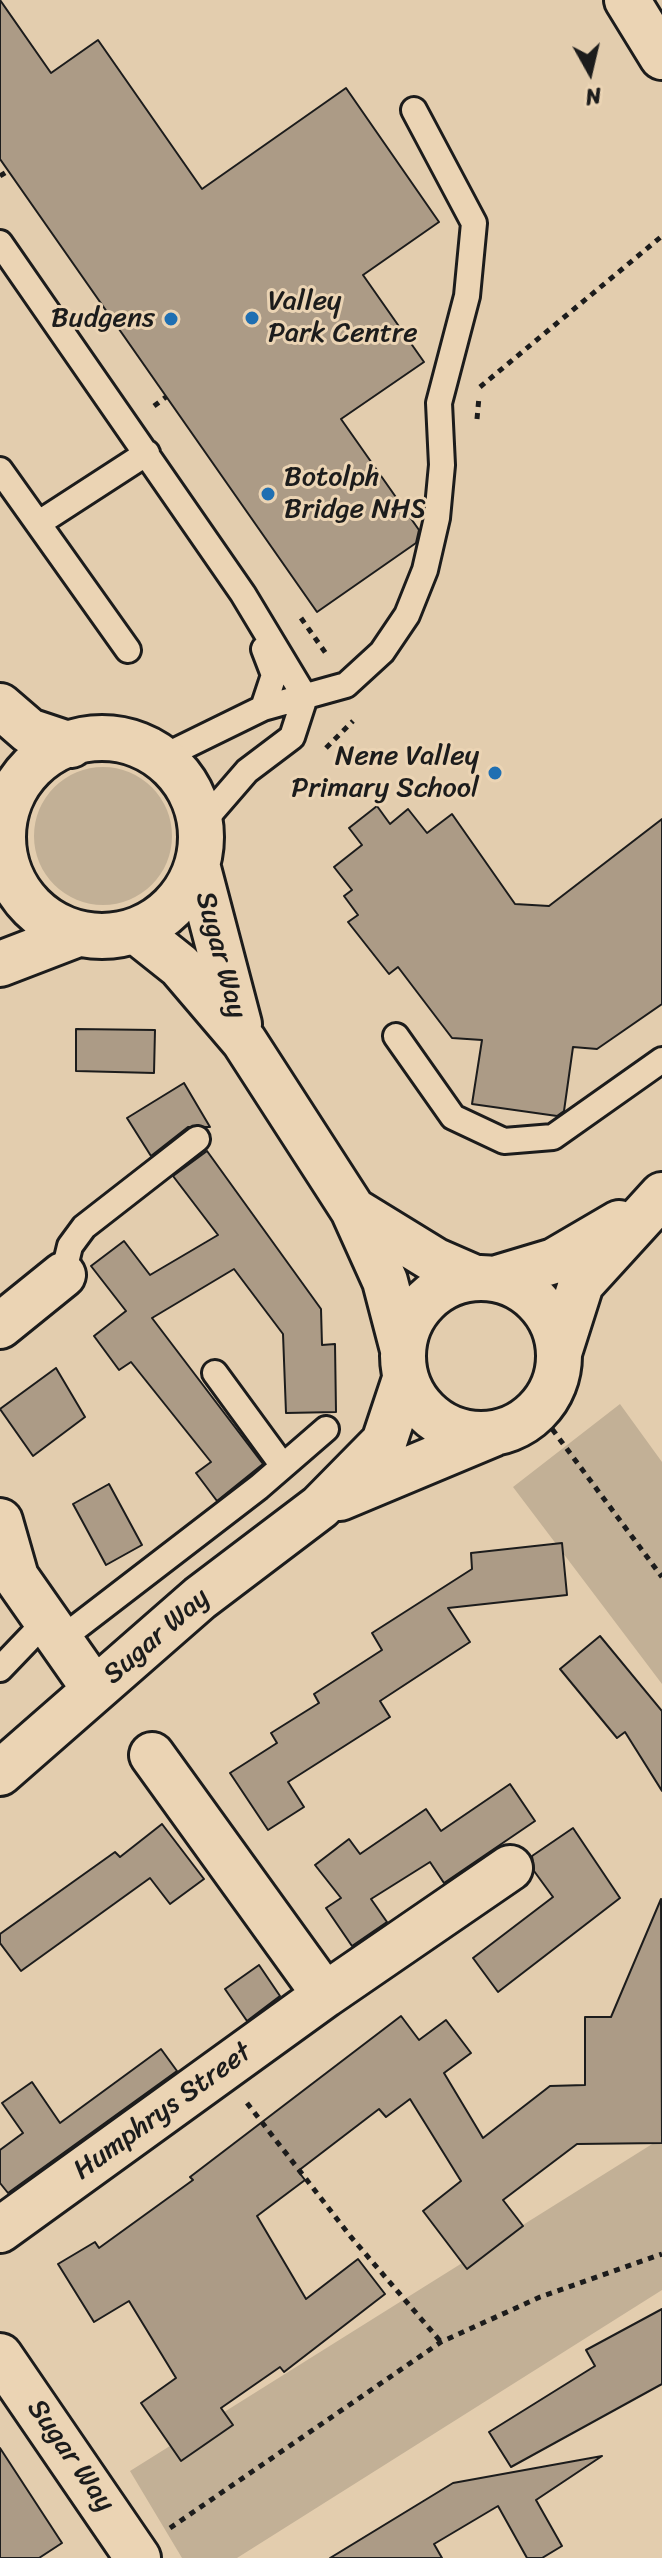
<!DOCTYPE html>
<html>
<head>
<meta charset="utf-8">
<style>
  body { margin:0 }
  #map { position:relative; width:662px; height:2558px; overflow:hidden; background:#e3cdae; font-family:Sriracha,sans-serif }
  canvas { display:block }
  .north { position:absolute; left:550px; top:32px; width:80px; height:80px; -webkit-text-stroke:6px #ebd4b4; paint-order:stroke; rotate:172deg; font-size:22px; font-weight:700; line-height:32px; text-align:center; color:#1c1c1c }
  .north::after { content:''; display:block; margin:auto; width:28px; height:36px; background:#1c1c1c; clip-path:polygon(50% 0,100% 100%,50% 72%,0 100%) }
</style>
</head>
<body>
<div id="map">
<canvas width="662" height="2558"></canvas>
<div class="north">N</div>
</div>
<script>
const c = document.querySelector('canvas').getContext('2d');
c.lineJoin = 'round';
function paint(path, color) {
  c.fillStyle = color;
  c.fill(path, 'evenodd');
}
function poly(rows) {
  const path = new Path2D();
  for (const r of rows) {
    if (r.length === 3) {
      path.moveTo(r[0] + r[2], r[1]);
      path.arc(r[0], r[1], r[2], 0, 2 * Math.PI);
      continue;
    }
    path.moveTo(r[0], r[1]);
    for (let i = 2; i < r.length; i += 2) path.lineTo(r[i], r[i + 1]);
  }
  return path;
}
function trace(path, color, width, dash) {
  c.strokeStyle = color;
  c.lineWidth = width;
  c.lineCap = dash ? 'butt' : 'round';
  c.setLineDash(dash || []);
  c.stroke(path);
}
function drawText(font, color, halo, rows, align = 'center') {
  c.font = font + ' Sriracha,sans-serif';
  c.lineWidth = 6;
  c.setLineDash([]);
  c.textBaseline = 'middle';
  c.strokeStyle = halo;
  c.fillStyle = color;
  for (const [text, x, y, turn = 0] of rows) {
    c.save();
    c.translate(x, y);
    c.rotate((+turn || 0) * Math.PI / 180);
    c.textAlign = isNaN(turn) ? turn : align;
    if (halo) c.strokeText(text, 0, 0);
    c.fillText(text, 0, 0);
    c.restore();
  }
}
paint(poly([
  [103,836,69],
  [620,1404,662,1462,662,1684,513,1487],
  [662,2117,662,2290,237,2558,182,2558,130,2471,657,2141]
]), '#c2b096');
const building = poly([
  [0,0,51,73,98,40,202,189,346,88,439,222,363,275,424,362,341,419,419,530,416,543,317,612,0,159,0,0],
  [377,806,390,824,408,809,427,833,452,814,515,904,549,906,662,819,662,1004,597,1049,573,1047,564,1111,557,1116,472,1104,482,1040,452,1038,398,967,389,974,348,922,358,915,344,896,352,890,334,867,362,845,349,828,377,806],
  [76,1029,155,1030,154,1073,76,1071,76,1029],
  [184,1083,210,1127,188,1127,151,1156,127,1118,184,1083],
  [207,1151,321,1309,322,1345,335,1344,336,1412,286,1413,283,1334,234,1269,152,1318,263,1464,217,1501,196,1473,211,1462,131,1362,119,1370,94,1336,126,1311,91,1266,124,1241,150,1275,218,1235,173,1176,207,1151],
  [56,1368,85,1417,33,1456,0,1409,56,1368],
  [109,1484,142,1545,106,1565,73,1504,109,1484],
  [562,1543,567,1595,448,1608,470,1642,380,1701,390,1717,288,1782,304,1807,268,1830,230,1773,277,1743,271,1733,319,1703,314,1694,382,1650,372,1633,472,1569,471,1553,562,1543],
  [600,1636,662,1711,662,1791,625,1732,617,1738,560,1669,600,1636],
  [510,1784,535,1821,444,1883,430,1862,371,1899,387,1922,352,1946,326,1908,341,1898,315,1865,349,1839,360,1854,426,1809,441,1831,510,1784],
  [162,1824,204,1879,170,1904,150,1878,21,1971,0,1943,0,1934,115,1852,120,1857,162,1824],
  [573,1828,620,1898,498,1992,473,1958,553,1897,534,1871,532,1856,573,1828],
  [661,1899,662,2143,577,2144,503,2200,523,2226,467,2269,423,2211,461,2181,410,2099,386,2117,379,2109,298,2171,305,2180,257,2216,306,2299,358,2259,385,2294,284,2372,280,2367,221,2408,233,2425,181,2461,141,2403,176,2378,129,2301,94,2322,58,2264,95,2242,99,2248,193,2180,190,2177,401,2016,419,2040,446,2020,471,2053,444,2073,483,2138,550,2086,585,2085,585,2017,611,2017,661,1899],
  [259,1965,280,1996,247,2021,225,1989,259,1965],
  [161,2049,177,2071,8,2193,0,2183,0,2150,23,2133,2,2103,32,2082,60,2123,161,2049],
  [662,2309,662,2384,511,2467,489,2432,595,2366,586,2350,662,2309],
  [0,2448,62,2543,39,2558,0,2558,0,2448],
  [602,2456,536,2500,562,2546,542,2558,527,2558,498,2506,434,2544,442,2558,330,2558,453,2483,602,2456]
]);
paint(building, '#ac9b86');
trace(building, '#1c1c1c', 2);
const lane = poly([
  [0,243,243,594,305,697,292,737,247,771,202,823],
  [0,470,128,650],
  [39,523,147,453],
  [263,708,274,675,264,649],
  [163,757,263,708,346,685,382,652,407,615,425,570,437,518,442,465,439,403,467,296,474,223,414,110],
  [396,1036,453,1117,504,1141,553,1137,662,1060],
  [63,1275,70,1246,84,1227,197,1139],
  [215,1373,283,1466],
  [60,1640,259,1487,326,1429],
  [0,1669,46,1621]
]);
const street = poly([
  [627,0,662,57],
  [0,706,29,731,71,745],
  [102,837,99],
  [198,868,239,1024],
  [136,931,180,966,244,1041,353,1210,385,1281,403,1350],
  [0,964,78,934],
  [353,1210,436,1261,475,1278],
  [481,1356,78],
  [494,1279,554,1261,619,1223],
  [0,1326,63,1275],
  [559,1353,581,1284,662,1195],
  [340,1498,493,1434],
  [0,1521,16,1577,95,1690],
  [152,1755,325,1995],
  [0,1773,200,1598,320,1507,384,1442,405,1379],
  [0,2230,325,1995,510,1868],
  [0,2356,138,2558]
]);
trace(lane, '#1c1c1c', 30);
trace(street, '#1c1c1c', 50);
trace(poly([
  [0,176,8,171],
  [480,387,662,236],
  [154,406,166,397],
  [477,419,479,397],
  [301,618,327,655],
  [326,748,353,721],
  [538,1410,662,1577],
  [247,2103,351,2237,441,2342],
  [170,2528,441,2342,540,2297,662,2254]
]), '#1c1c1c', 5, [6, 6]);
trace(lane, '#ebd4b4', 24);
trace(street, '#ebd4b4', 44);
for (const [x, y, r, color] of [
  [252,318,8,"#1f6fb2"],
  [171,319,8,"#1f6fb2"],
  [268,494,8,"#1f6fb2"],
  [495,773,8,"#1f6fb2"]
]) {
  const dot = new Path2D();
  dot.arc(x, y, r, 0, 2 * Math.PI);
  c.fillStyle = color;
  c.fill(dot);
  trace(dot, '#ebd4b4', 3);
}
drawText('28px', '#1c1c1c', '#ebd4b4', [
  ["Valley",268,302],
  ["Park Centre",268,334],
  ["Budgens",155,319,"right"],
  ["Botolph",284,478],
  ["Bridge NHS",284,510],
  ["Nene Valley",479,757,"right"],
  ["Primary School",479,789,"right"]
], 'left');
drawText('28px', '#1c1c1c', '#ebd4b4', [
  ["Sugar Way",220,955,75],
  ["Sugar Way",157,1637,-41],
  ["Humphrys Street",163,2112,-36],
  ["Sugar Way",70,2456,55]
]);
</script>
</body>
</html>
